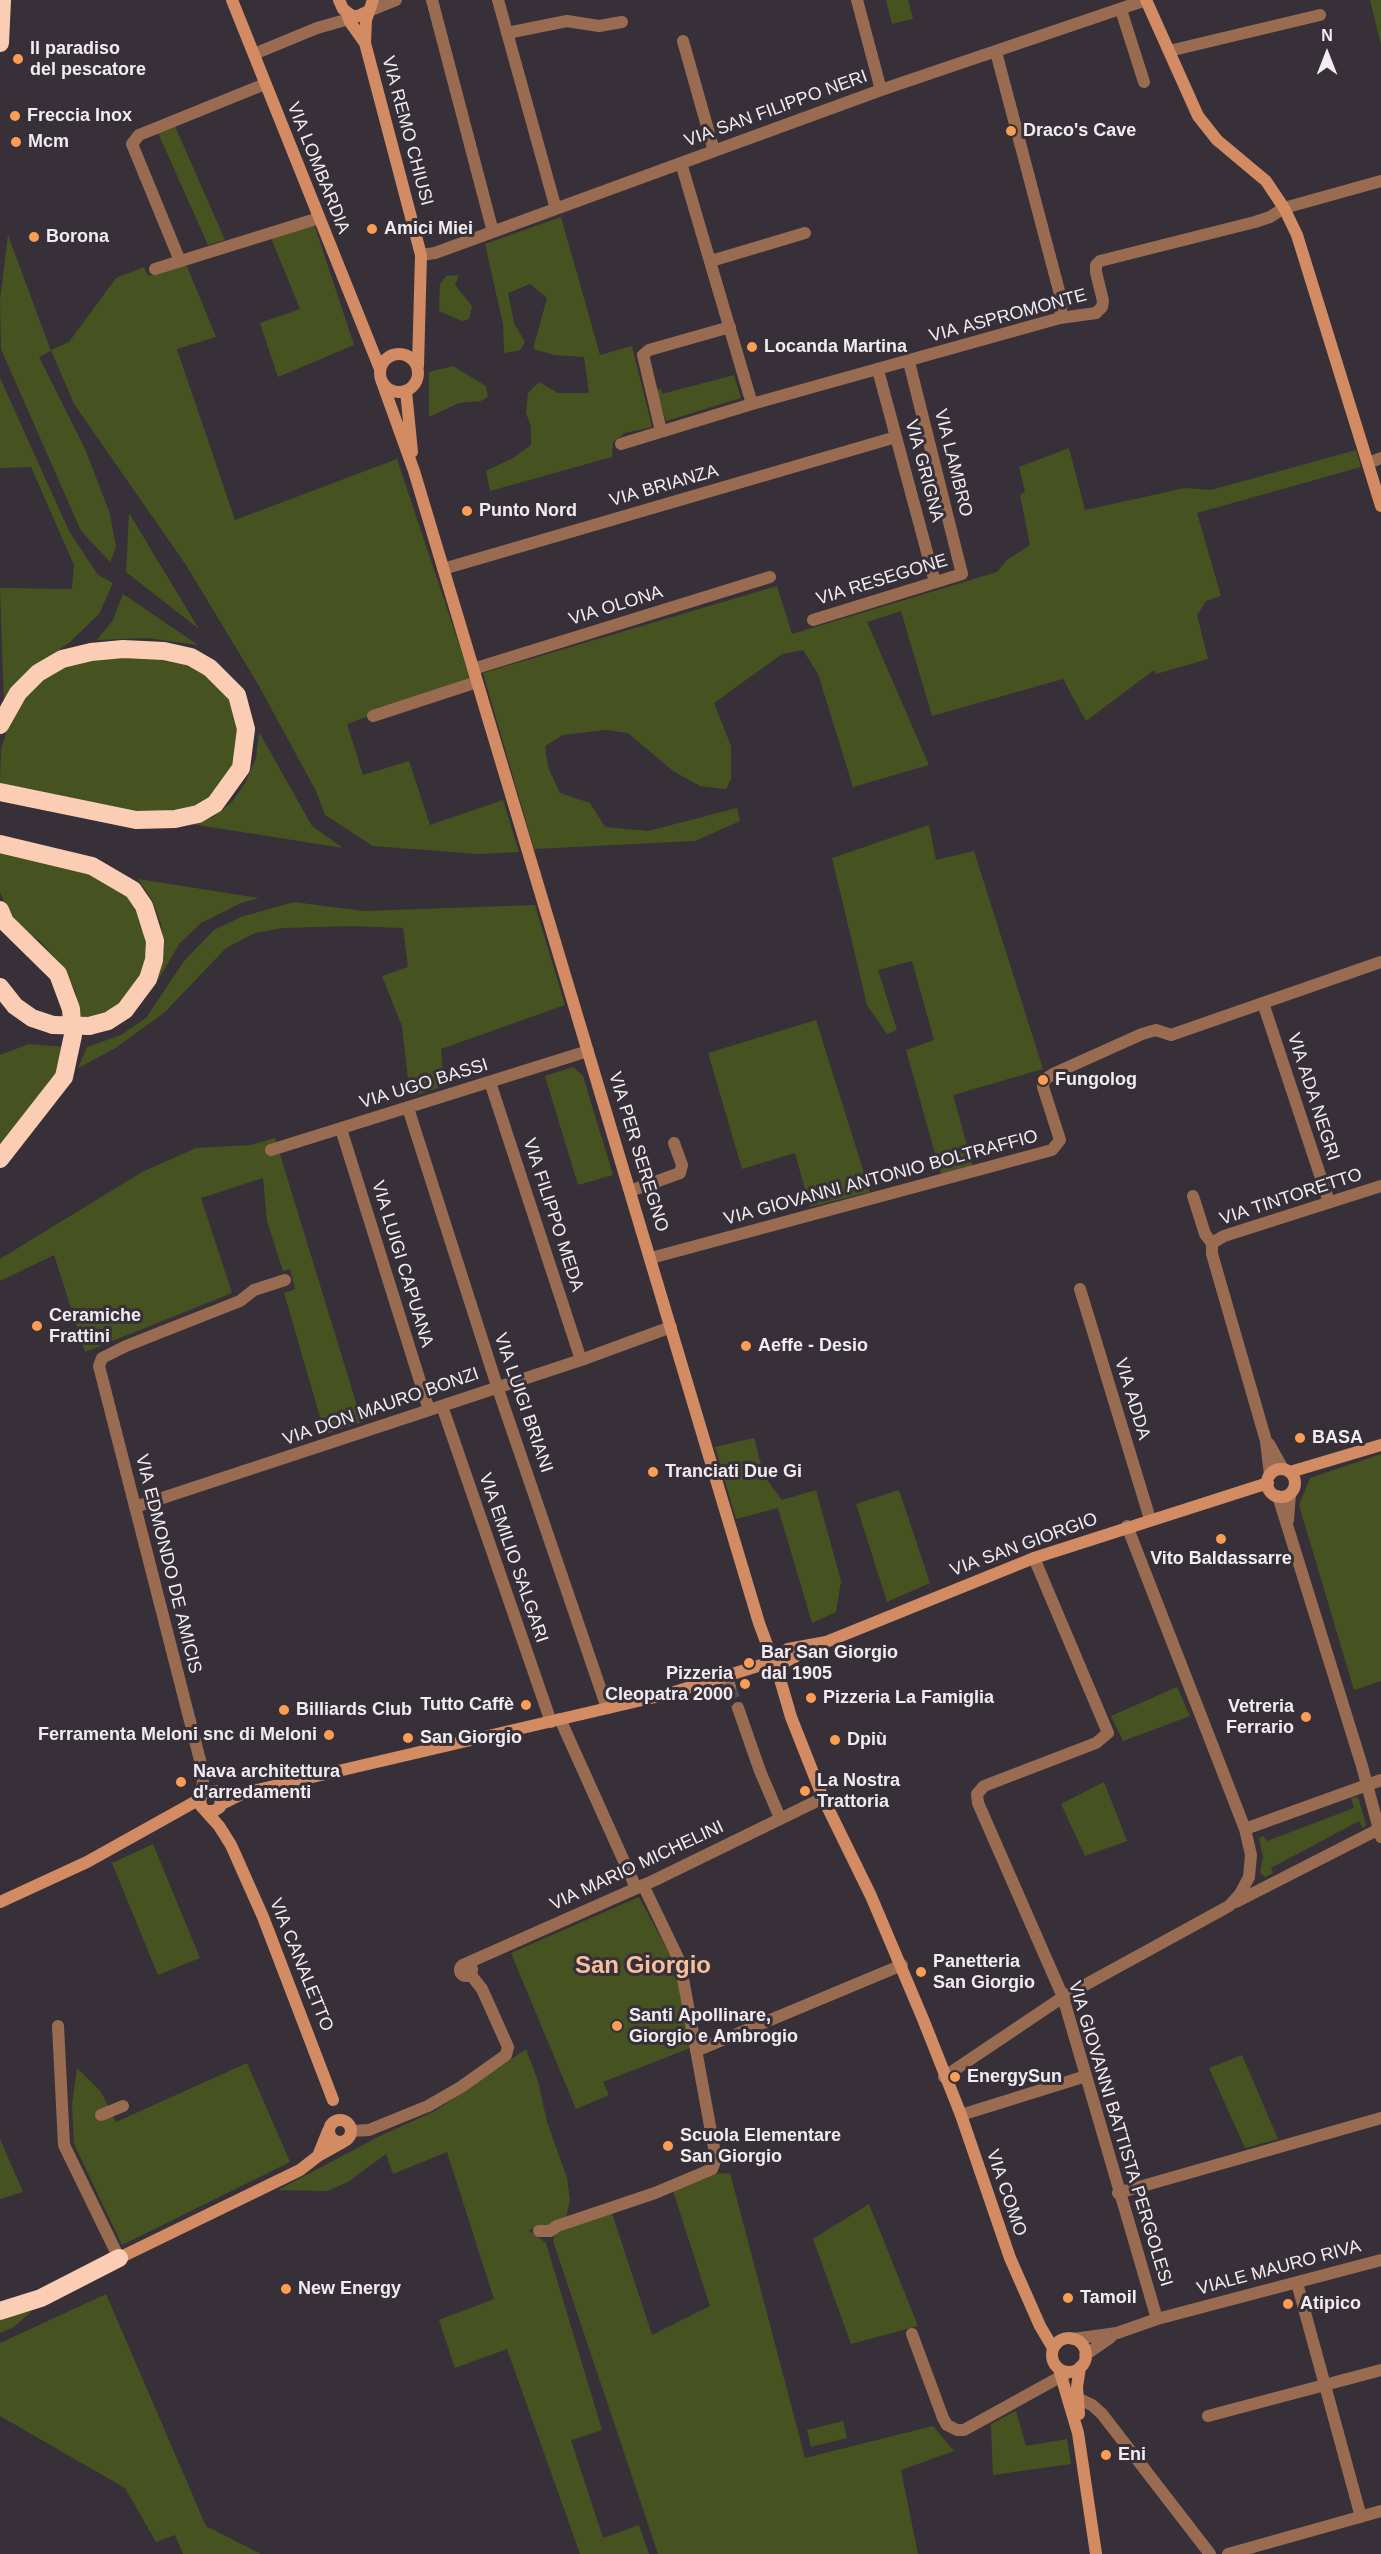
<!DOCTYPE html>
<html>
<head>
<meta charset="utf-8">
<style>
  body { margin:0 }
  #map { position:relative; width:1381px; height:2554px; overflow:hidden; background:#373038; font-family:Helvetica,sans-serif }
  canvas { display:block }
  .north { position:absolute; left:1297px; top:24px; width:60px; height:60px; -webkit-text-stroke:4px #373038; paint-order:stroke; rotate:0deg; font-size:16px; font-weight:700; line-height:24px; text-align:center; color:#f1ecf1 }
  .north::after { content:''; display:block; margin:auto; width:21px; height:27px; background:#f1ecf1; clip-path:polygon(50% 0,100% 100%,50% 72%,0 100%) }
</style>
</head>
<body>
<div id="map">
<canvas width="1381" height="2554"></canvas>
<div class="north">N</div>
</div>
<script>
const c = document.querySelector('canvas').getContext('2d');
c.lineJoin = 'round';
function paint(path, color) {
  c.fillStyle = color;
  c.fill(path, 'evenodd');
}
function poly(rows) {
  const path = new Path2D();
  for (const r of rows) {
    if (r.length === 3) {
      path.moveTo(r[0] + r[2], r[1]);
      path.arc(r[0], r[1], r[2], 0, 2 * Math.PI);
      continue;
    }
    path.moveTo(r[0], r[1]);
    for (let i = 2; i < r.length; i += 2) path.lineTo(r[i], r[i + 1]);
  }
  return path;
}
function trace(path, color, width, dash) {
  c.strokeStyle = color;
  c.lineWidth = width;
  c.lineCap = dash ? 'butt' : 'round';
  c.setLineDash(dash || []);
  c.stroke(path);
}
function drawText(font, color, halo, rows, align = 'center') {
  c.font = font + ' Helvetica,sans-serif';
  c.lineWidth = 6;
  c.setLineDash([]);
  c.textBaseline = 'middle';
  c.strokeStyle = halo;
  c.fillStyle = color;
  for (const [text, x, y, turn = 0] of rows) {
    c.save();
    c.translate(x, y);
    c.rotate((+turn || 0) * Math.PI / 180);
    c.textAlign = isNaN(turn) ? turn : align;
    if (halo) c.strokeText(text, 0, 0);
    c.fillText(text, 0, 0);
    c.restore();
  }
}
paint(poly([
  [886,0,908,0,913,19,892,24],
  [1370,0,1381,0,1381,45],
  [175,126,225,240,208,245,158,133],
  [561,217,600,355,632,346,652,427,625,433,613,442,612,457,490,491,486,471,513,458,531,445,531,427,526,413,528,393,539,382,558,393,589,393,584,357,554,355,533,349,547,298,530,284,508,293,514,323,525,342,520,350,504,353,503,324,485,244],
  [314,224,354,345,278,377,260,323,300,309,271,238],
  [8,235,51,351,39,357,86,451,110,514,116,547,110,562,81,531,1,349,0,300],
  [186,264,216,337,177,349,235,520,397,459,471,680,347,724,363,775,409,761,430,825,503,800,519,852,477,854,373,846,325,815,316,791,259,686,186,565,74,404,51,350,69,342,116,278,144,267,148,276],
  [459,275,455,285,472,306,469,319,462,321,439,311,440,284,446,276],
  [453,366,486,386,488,397,481,401,459,403,429,417,429,372],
  [734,375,741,398,666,421,656,390,661,389,662,394],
  [0,378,69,531,98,575,113,583,99,614,70,642,26,673,4,706,0,588,72,589,74,565,31,467,0,468],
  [1069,448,1085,510,1185,488,1211,490,1356,450,1361,467,1197,513,1221,596,1206,601,1197,615,1208,659,1156,674,1154,670,1086,721,1063,679,932,716,901,611,867,622,929,765,853,787,818,674,803,650,782,654,714,703,731,746,731,779,726,789,700,786,673,771,628,733,605,730,563,735,545,746,548,767,560,793,590,803,605,827,648,831,737,808,740,821,695,841,534,849,483,673,777,586,792,634,997,572,1007,560,1030,545,1020,495,1025,492,1019,467],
  [129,513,199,629,126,572],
  [123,594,198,645,147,638,97,640,113,620],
  [89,657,165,657,211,672,239,712,238,760,209,799,187,809,163,812,130,811,0,785,1,749,13,712,43,677],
  [259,732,312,826,343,848,191,824,213,817,232,802,245,783,256,758],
  [929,825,936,860,974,851,1043,1069,953,1095,973,1167,941,1175,906,1050,934,1040,912,961,878,970,897,1030,887,1034,867,1005,832,858],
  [0,850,66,861,134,899,149,945,139,985,110,1012,82,1020,75,990,60,964,41,942,14,921,5,905,0,892],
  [138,879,259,898,241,903,201,923,180,943,152,990,138,1005,159,971,164,948,161,924,152,900],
  [294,902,363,911,535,905,565,1005,441,1049,444,1086,410,1097,402,1026,382,976,408,967,403,928,352,926,283,928,255,933,226,948,165,1012,114,1049,78,1068,87,1047,121,1035,146,1018,184,961,214,930,241,917],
  [816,1020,870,1192,810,1207,795,1153,742,1169,708,1053],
  [29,1044,66,1047,57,1074,0,1150,0,1055],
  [573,1067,583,1076,613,1175,578,1185,545,1076],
  [275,1138,362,1422,325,1434,284,1293,295,1289,290,1269,283,1271,267,1221,263,1178,201,1198,232,1293,85,1352,54,1255,0,1281,0,1259,142,1172,196,1148,251,1145],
  [754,1438,764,1476,782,1500,816,1490,841,1581,836,1612,812,1623,778,1508,736,1519,715,1447],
  [1381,1454,1381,1681,1354,1690,1299,1505,1310,1478],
  [899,1490,930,1583,887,1602,856,1504],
  [1177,1687,1190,1716,1123,1741,1111,1716],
  [1104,1782,1127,1841,1085,1856,1061,1804],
  [1358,1797,1366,1825,1363,1828,1359,1821,1271,1868,1273,1873,1265,1877,1260,1873,1263,1857,1259,1838,1263,1836,1267,1841,1354,1808,1351,1798],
  [153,1844,200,1958,158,1975,112,1863],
  [639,1897,675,1964,690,2048,603,2082,609,2095,576,2109,511,1953],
  [526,2049,538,2081,547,2122,567,2178,570,2200,565,2222,528,2230,546,2243,602,2430,571,2440,603,2538,639,2525,649,2554,580,2554,507,2349,455,2368,439,2320,494,2299,447,2152,393,2174,386,2154,348,2182,327,2191,278,2190,380,2136,435,2111],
  [1242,2055,1278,2139,1245,2148,1209,2068],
  [247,2063,290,2162,122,2245,74,2144,72,2104,77,2068,101,2092,116,2122],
  [0,2139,23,2192,0,2199],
  [730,2173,805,2458,933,2426,954,2451,901,2470,918,2554,658,2554,553,2241,556,2231,612,2213,652,2335,710,2306,673,2191,712,2174],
  [869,2204,918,2326,851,2344,813,2239],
  [106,2294,206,2526,261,2554,183,2554,175,2535,156,2542,125,2488,0,2416,0,2343],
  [32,2311,14,2327,0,2333,0,2317],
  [1016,2411,1026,2446,1067,2439,1071,2464,993,2475,991,2424],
  [843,2421,847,2438,811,2447,807,2430]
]), '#465321');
trace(poly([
  [730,1687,738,1708]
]), '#534c54', 12, [12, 6]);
trace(poly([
  [432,0,493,232],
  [498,0,556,209],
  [857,0,881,90],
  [1121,10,1144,82],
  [369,11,396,0],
  [507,33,567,21,599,26,622,22],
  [683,41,714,151],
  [1169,51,1320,15],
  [996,52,1062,302,1060,318],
  [254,54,317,28,356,17],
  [681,163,752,404],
  [421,255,435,253,881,90,1146,0],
  [180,261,132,144,139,135,265,84],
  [711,261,805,233],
  [155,269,319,218],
  [878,370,935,582],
  [661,431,643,355,649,350,730,327],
  [621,444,752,404,1060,318,1096,313,1102,307,1103,301,1096,272,1096,265,1100,261,1255,222,1270,217,1284,208,1381,181],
  [1368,463,1381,458],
  [443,569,896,437],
  [813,620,962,574,909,362],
  [473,669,770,577],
  [373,716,477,682],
  [1263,1003,1329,1202],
  [490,1082,581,1360],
  [408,1108,497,1386,607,1708],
  [341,1129,429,1410],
  [271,1150,588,1051],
  [630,1191,680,1173,682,1165,674,1143],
  [1193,1196,1205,1234,1212,1243,1212,1254,1266,1441,1270,1475],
  [1212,1243,1224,1236,1381,1186],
  [651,1258,1052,1150,1060,1140,1043,1087,1044,1080,1053,1074,1142,1034,1156,1030,1171,1035,1381,962],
  [1080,1289,1150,1519],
  [442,1406,551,1722],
  [1269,1444,1283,1469],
  [1278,1496,1362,1766,1381,1837],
  [135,1507,581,1360,671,1327],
  [1288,1520,1290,1494],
  [1034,1558,1108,1733,1096,1743,984,1786,977,1794,978,1803,1063,1997,1157,2319],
  [727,1677,730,1687],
  [738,1708,760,1771,780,1818],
  [560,1719,636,1888],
  [201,1796,203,1782,201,1764,99,1366,102,1358,126,1346,240,1301,254,1290,285,1280],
  [1245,1829,1381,1780],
  [1236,1902,1379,1829],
  [466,1970,6],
  [465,1964,655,1880,823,1798],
  [58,2026,64,2145,119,2258],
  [696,2051,902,1965],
  [944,2077,1063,1997,1229,1906,1240,1894,1249,1877,1251,1855,1245,1829,1127,1526],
  [101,2115,123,2106],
  [961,2115,1086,2076],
  [351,2131,369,2130,428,2106,461,2087,506,2055,508,2047,482,1989,471,1975],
  [1118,2193,1381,2118],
  [539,2231,550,2231,557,2226,655,2193,712,2169,716,2159,680,1962,643,1885],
  [1297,2283,1361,2517],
  [912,2334,943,2418,947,2425,957,2430,964,2430,1069,2372],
  [1073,2339,1117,2333,1157,2319,1381,2260],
  [1085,2355,1111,2337],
  [1077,2398,1092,2405,1102,2414,1210,2554],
  [1208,2416,1381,2370],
  [1228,2554,1381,2511]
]), '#996c52', 12);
trace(poly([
  [232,0,380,369],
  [339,0,343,9,352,16,358,16,369,11],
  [373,0,366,20,365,43,421,255,418,366],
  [1146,0,1198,116,1217,140,1266,181,1284,208,1297,235,1381,506],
  [347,14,350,22,365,43],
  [399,373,19],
  [382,382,414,471,759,1623,772,1658,777,1662,783,1663,818,1645],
  [406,391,412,452],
  [1281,1483,14],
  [1290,1472,1381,1445],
  [788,1649,826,1642,1034,1558,1268,1483],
  [775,1662,791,1717,823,1798,871,1896,923,2019,961,2115,1010,2258,1040,2326,1053,2348],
  [222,1804,244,1793,668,1694,774,1661],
  [206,1811,214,1811,220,1807,221,1797,216,1791,204,1792,200,1799,201,1806,219,1826,231,1845,263,1917,333,2100],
  [0,1902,87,1862,200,1799],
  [340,2131,11],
  [328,2131,318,2156,343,2142],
  [119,2258,300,2170,318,2156],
  [1069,2355,17],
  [1059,2369,1078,2433,1096,2554],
  [1079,2414,1077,2387,1080,2367]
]), '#d28b62', 12);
trace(poly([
  [0,43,2,0],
  [0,725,18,693,38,673,62,659,91,652,123,649,164,651,191,657,210,668,237,695,246,729,241,768,215,804,198,814,175,819,136,820,0,792],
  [0,844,92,866,133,890,144,906,155,941,154,960,148,979,125,1010,108,1021,89,1026],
  [0,910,5,922,58,974,71,1009,73,1035,64,1077,0,1159],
  [0,987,15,1006,32,1018,53,1025],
  [0,2311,41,2298,119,2258]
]), '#facdb4', 18);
trace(poly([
  [53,1025,89,1026]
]), '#facdb4', 18);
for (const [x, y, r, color] of [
  [18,59,6,"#fc9d54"],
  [15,116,6,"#fc9d54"],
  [1011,131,6,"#fc9d54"],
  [16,142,6,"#fc9d54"],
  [372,229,6,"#fc9d54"],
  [34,237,6,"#fc9d54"],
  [752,347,6,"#fc9d54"],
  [467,511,6,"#fc9d54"],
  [1043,1080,6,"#fc9d54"],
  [37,1326,6,"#fc9d54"],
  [746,1346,6,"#fc9d54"],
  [1300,1438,6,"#fc9d54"],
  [653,1472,6,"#fc9d54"],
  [1221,1539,6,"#fc9d54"],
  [749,1663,6,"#fc9d54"],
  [745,1684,6,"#fc9d54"],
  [811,1698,6,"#fc9d54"],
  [526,1705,6,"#fc9d54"],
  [284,1710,6,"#fc9d54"],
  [1306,1717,6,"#fc9d54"],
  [329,1735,6,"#fc9d54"],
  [408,1738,6,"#fc9d54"],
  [835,1740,6,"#fc9d54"],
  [181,1782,6,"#fc9d54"],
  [805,1791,6,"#fc9d54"],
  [921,1972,6,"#fc9d54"],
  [617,2026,6,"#fc9d54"],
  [955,2077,6,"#fc9d54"],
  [668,2146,6,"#fc9d54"],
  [286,2289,6,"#fc9d54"],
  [1068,2298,6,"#fc9d54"],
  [1288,2304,6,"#fc9d54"],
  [1106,2455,6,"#fc9d54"]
]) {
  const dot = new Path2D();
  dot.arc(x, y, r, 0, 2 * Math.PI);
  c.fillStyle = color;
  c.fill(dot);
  trace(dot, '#373038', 2);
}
drawText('bold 18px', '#f1ecf1', '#373038', [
  ["Il paradiso",30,49],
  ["del pescatore",30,70],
  ["Freccia Inox",27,116],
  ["Draco's Cave",1023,131],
  ["Mcm",28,142],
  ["Amici Miei",384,229],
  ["Borona",46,237],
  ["Locanda Martina",764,347],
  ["Punto Nord",479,511],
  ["Fungolog",1055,1080],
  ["Ceramiche",49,1316],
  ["Frattini",49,1337],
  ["Aeffe - Desio",758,1346],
  ["BASA",1312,1438],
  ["Tranciati Due Gi",665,1472],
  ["Vito Baldassarre",1221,1559,"center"],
  ["Bar San Giorgio",761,1653],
  ["dal 1905",761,1674],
  ["Pizzeria",733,1674,"right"],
  ["Cleopatra 2000",733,1695,"right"],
  ["Pizzeria La Famiglia",823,1698],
  ["Tutto Caffè",514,1705,"right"],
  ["Vetreria",1294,1707,"right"],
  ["Ferrario",1294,1728,"right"],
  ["Billiards Club",296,1710],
  ["Ferramenta Meloni snc di Meloni",317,1735,"right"],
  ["San Giorgio",420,1738],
  ["Dpiù",847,1740],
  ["Nava architettura",193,1772],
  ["d'arredamenti",193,1793],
  ["La Nostra",817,1781],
  ["Trattoria",817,1802],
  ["Panetteria",933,1962],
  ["San Giorgio",933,1983],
  ["Santi Apollinare,",629,2016],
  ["Giorgio e Ambrogio",629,2037],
  ["EnergySun",967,2077],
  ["Scuola Elementare",680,2136],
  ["San Giorgio",680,2157],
  ["New Energy",298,2289],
  ["Tamoil",1080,2298],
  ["Atipico",1300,2304],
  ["Eni",1118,2455]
], 'left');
drawText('18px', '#f1ecf1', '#373038', [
  ["VIA SAN FILIPPO NERI",776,109,-20],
  ["VIA REMO CHIUSI",407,131,75],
  ["VIA LOMBARDIA",318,168,68],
  ["VIA ASPROMONTE",1008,316,-15],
  ["VIA LAMBRO",953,463,76],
  ["VIA GRIGNA",924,471,75],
  ["VIA BRIANZA",664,486,-16],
  ["VIA RESEGONE",882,580,-17],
  ["VIA OLONA",616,606,-17],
  ["VIA UGO BASSI",424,1084,-17],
  ["VIA ADA NEGRI",1313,1097,72],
  ["VIA PER SEREGNO",638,1152,73],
  ["VIA GIOVANNI ANTONIO BOLTRAFFIO",881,1178,-15],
  ["VIA TINTORETTO",1291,1197,-18],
  ["VIA FILIPPO MEDA",553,1215,72],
  ["VIA LUIGI CAPUANA",402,1264,73],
  ["VIA ADDA",1132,1399,73],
  ["VIA LUIGI BRIANI",523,1403,71],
  ["VIA DON MAURO BONZI",381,1407,-19],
  ["VIA SAN GIORGIO",1024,1545,-20],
  ["VIA EMILIO SALGARI",513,1558,71],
  ["VIA EDMONDO DE AMICIS",168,1564,76],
  ["VIA MARIO MICHELINI",637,1866,-25],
  ["VIA CANALETTO",301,1965,68],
  ["VIA GIOVANNI BATTISTA PERGOLESI",1120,2134,73],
  ["VIA COMO",1006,2193,71],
  ["VIALE MAURO RIVA",1279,2268,-15]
]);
drawText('bold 24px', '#f7c09b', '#373038', [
  ["San Giorgio",643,1966]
]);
</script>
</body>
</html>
